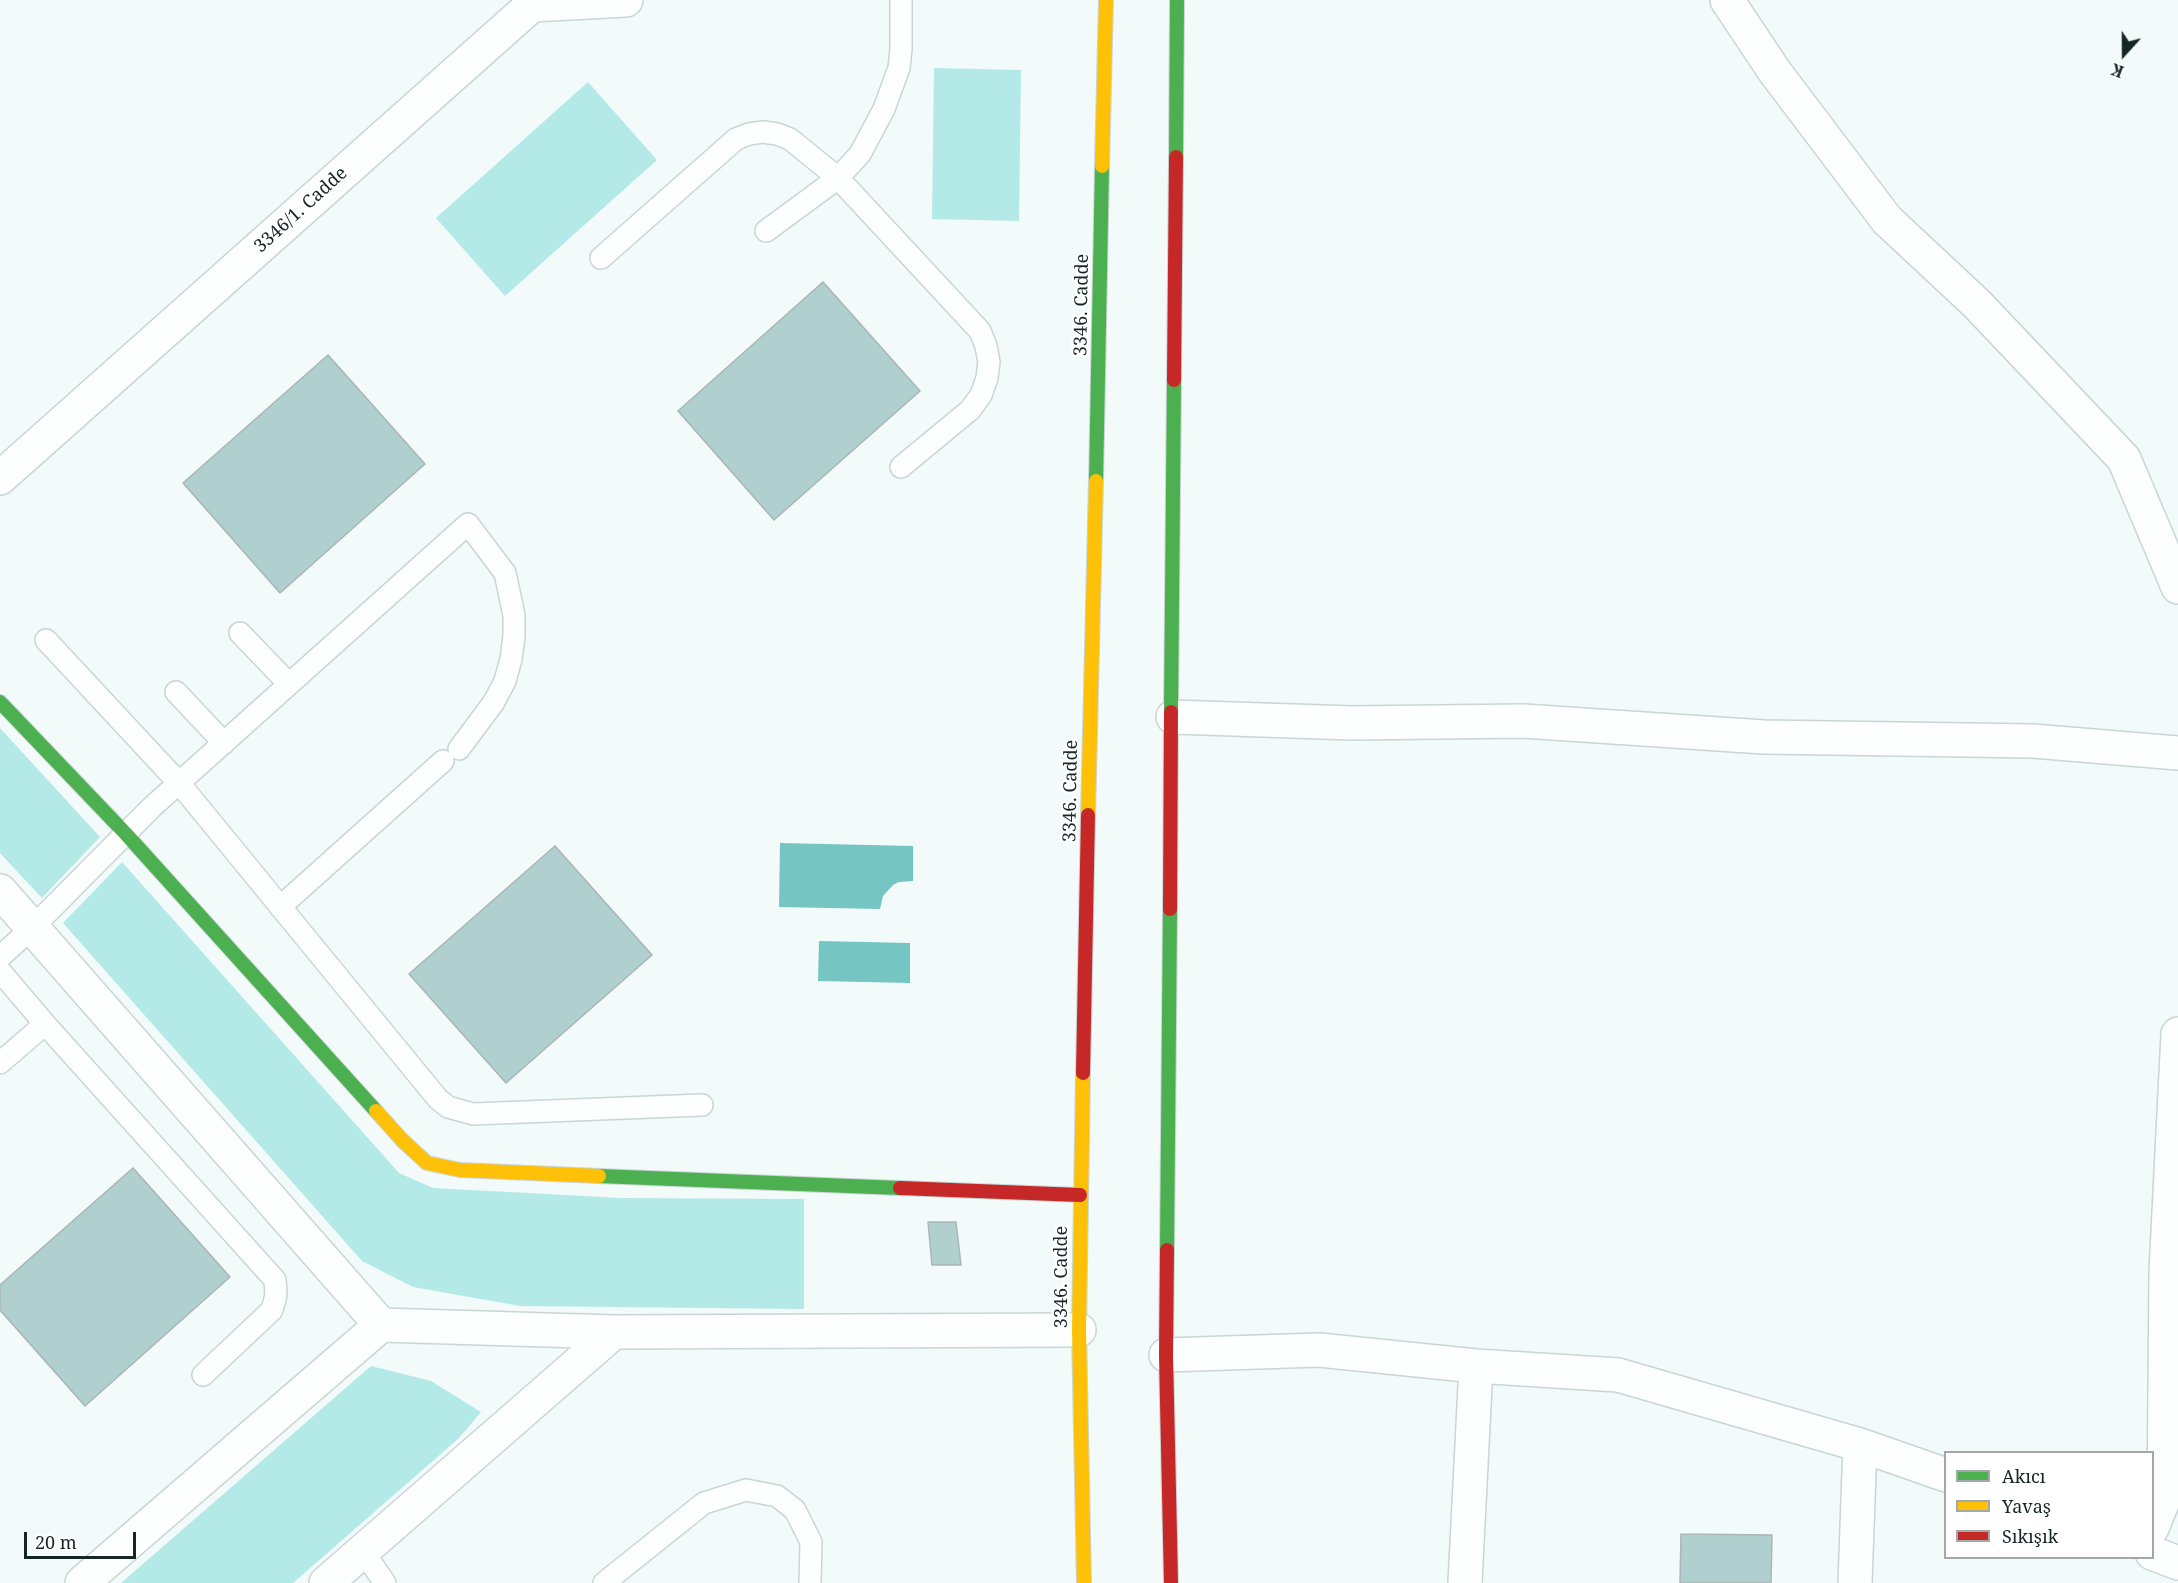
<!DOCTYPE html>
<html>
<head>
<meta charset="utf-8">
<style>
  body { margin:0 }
  #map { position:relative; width:2178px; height:1583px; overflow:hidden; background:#f2fafa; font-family:"Noto Serif",serif }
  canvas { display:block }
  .legend { position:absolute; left:1944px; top:1451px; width:210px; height:108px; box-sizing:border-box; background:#fff; border:2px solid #a2a8a8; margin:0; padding:8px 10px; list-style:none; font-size:18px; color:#162525 }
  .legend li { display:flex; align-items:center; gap:12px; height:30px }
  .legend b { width:30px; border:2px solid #a2a8a8 }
  .north { position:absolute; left:2094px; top:24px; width:60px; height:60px; -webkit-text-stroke:4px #fff; paint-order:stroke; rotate:201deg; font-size:16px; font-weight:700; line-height:24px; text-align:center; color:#162525 }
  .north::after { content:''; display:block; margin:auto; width:21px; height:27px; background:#162525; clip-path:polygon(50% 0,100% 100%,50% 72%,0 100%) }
  .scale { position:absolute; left:24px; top:1532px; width:112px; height:27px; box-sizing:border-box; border:3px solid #162525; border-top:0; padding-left:8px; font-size:18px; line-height:21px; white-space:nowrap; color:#162525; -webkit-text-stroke:4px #fff; paint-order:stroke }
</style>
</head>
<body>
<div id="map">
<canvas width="2178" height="1583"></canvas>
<ul class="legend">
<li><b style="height:8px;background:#4caf50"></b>Akıcı</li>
<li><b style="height:8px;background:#ffc107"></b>Yavaş</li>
<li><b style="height:8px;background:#c62828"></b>Sıkışık</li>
</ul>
<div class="north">K</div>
<div class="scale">20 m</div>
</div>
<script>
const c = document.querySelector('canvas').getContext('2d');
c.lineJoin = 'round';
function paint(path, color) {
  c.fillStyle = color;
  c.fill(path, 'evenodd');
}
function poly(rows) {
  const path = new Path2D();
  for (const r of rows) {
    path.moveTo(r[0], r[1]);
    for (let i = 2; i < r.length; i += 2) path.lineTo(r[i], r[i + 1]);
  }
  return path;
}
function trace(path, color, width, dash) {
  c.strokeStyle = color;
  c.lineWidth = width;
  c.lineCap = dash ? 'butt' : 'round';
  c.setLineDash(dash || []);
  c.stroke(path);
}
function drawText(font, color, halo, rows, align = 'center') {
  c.font = font + ' "Noto Serif",serif';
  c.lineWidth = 5;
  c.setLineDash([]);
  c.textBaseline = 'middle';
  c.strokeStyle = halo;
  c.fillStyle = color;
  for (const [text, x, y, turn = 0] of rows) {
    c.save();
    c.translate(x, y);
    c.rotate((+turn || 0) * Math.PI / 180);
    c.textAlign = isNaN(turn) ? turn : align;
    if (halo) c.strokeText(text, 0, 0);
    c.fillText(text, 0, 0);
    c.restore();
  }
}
paint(poly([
  [934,68,1021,70,1019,221,932,219],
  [588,82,657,160,505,296,436,218],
  [0,728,100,837,42,898,0,853],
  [122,862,399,1173,433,1188,621,1198,804,1199,804,1309,520,1306,413,1287,362,1261,63,923],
  [371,1366,431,1381,481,1412,459,1438,293,1583,121,1583]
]), '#b3e9e7');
paint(poly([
  [780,843,913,846,913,881,899,882,893,885,883,896,880,909,779,907],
  [819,941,910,943,910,983,818,981]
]), '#75c5c3');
const building = poly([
  [823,282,920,391,774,520,678,411,823,282],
  [328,355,425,464,280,593,183,483,328,355],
  [555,846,652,955,506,1083,409,974,555,846],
  [133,1168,230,1277,85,1406,0,1310,0,1285,133,1168],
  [928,1222,956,1222,961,1265,932,1265,928,1222],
  [1681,1534,1772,1535,1771,1583,1680,1583,1681,1534]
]);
paint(building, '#afd0cf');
trace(building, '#aab5b5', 1.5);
const lane = poly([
  [766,231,838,178,860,154,884,109,899,68,901,49,901,0],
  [601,258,736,139,749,134,763,132,777,134,790,139,838,178,980,331,986,346,989,362,987,378,981,395,970,410,901,467],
  [240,633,289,684],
  [46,640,179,783,438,1099,448,1107,473,1114,702,1105],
  [176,692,224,743],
  [280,907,443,761],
  [0,957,32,928,152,807,468,524,505,573,514,615,514,636,511,659,505,681,494,702,459,749],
  [0,971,45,1024,275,1280,276,1295,272,1310,203,1375],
  [0,1063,45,1024],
  [363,1551,385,1583],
  [604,1583,704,1503,746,1490,777,1496,795,1510,811,1542,810,1583]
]);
const street = poly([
  [1727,0,1775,72,1887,220,1977,304,2124,459,2178,587],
  [0,478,532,5,626,0],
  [1173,717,1352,723,1523,721,1764,737,2033,741,2178,753],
  [0,891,381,1325,614,1332,1079,1330],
  [1166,1355,1319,1350,1476,1366,1618,1375,1860,1445,1946,1475],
  [2152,1528,2164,1498,2166,1272,2178,1034],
  [2152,1553,2178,1563],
  [82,1583,381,1325],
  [326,1583,614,1332],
  [1465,1583,1476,1366],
  [1855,1583,1860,1445]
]);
const fast = poly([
  [1176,157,1177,0],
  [1096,481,1102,166],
  [0,702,126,834,376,1111],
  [1171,712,1174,380],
  [599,1176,900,1188],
  [1167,1250,1170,909]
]);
const slow = poly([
  [1102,166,1106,0],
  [1088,815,1096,481],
  [1083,1073,1079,1330,1084,1583],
  [376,1111,403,1141,427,1163,460,1170,599,1176]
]);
const jam = poly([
  [1174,380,1176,157],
  [1170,909,1171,712],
  [1083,1073,1088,815],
  [900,1188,1080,1195],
  [1167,1250,1166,1355,1171,1583]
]);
trace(lane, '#cad5d5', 24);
trace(street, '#cad5d5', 36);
trace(fast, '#cad5d5', 16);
trace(slow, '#cad5d5', 16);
trace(jam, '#cad5d5', 16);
trace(lane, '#fdfefe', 21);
trace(street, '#fdfefe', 33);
trace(fast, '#4caf50', 14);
trace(slow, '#ffc107', 14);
trace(jam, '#c62828', 14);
drawText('18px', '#162525', '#fff', [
  ["3346/1. Cadde",301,210,-42],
  ["3346. Cadde",1082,305,-89],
  ["3346. Cadde",1071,791,-89],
  ["3346. Cadde",1062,1277,-90]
]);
</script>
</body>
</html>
